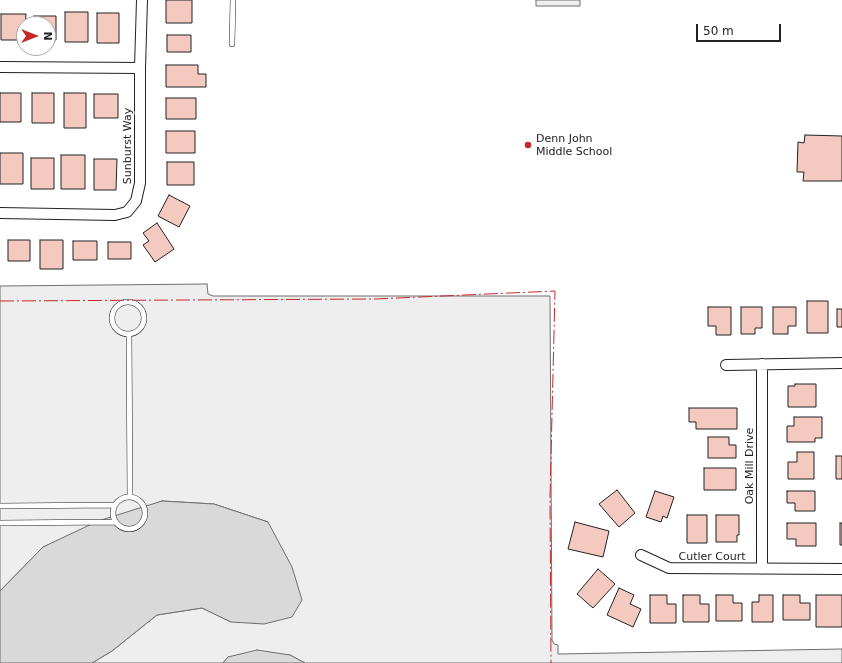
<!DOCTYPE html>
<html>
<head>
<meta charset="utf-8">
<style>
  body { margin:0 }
  #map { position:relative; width:842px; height:663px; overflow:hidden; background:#fff; font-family:"DejaVu Sans",sans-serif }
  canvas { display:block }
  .north { position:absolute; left:16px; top:16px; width:40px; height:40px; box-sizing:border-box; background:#fff; border:1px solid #a7a7a7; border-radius:50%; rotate:90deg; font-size:11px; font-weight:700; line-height:16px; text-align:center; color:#222 }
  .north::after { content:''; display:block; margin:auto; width:14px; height:18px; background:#c62828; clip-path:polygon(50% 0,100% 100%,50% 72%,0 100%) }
  .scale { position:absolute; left:696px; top:24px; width:85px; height:18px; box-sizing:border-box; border:2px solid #222; border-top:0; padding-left:5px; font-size:12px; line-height:14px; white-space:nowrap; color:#222; -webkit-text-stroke:3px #fff; paint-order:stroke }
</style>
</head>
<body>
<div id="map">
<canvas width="842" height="663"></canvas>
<div class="north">N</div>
<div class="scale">50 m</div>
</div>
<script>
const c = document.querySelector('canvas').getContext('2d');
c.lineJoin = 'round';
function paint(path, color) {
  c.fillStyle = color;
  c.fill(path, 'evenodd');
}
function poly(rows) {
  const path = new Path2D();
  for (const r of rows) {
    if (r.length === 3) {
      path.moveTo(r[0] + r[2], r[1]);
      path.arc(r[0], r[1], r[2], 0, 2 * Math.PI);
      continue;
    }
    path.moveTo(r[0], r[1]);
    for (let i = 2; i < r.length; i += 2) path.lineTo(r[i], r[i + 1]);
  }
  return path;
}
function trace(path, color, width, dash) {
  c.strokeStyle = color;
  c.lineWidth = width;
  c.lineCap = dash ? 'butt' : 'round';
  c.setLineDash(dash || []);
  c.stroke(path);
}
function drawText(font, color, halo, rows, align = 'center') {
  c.font = font + ' "DejaVu Sans",sans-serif';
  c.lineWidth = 3;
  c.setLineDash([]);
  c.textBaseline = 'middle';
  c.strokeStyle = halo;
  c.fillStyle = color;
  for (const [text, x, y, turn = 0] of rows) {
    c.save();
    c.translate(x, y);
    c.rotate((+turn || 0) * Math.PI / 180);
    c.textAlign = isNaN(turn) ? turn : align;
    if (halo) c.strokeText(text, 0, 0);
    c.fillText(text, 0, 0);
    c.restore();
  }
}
const green = poly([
  [536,0,580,0,580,6,536,6,536,0],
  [207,284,208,294,213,296,550,296,552,640,554,644,558,645,558,654,842,649,842,663,305,663,290,655,228,657,223,663,92,663,112,651,157,615,202,608,231,622,268,522,214,504,162,501,43,547,0,591,0,286,207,284]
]);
paint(green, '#eee');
trace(green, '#6f6f6f', 1);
const water = poly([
  [162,501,214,504,268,522,292,567,302,600,292,617,264,624,231,622,202,608,157,615,112,651,92,663,0,663,0,591,43,547,98,521,162,501],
  [257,650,290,655,305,663,223,663,228,657,257,650]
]);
paint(water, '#d9d9d9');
trace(water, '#6f6f6f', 1);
const building = poly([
  [166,0,192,0,192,23,166,23,166,0],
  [65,12,88,12,88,42,65,42,65,12],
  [97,13,119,13,119,43,97,43,97,13],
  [1,14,26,14,24,40,1,40,1,14],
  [34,16,56,16,56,40,48,40,48,24,34,24,34,16],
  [167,35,191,35,191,52,167,52,167,35],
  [166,65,198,65,198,74,206,74,206,87,166,87,166,65],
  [0,93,21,93,21,122,0,122,0,93],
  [32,93,54,93,54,123,32,123,32,93],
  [64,93,86,93,86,128,64,128,64,93],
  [94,94,118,94,118,118,94,118,94,94],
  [166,98,196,98,196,119,166,119,166,98],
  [166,131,195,131,195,153,166,153,166,131],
  [805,135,842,136,842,181,803,181,804,172,797,172,798,142,804,143,805,135],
  [0,153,23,153,23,184,0,184,0,153],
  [61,155,85,155,85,189,61,189,61,155],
  [31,158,54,158,54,189,31,189,31,158],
  [94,159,117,159,116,190,94,190,94,159],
  [167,162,194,162,194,185,167,185,167,162],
  [169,195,190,206,179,227,158,216,169,195],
  [157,223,174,249,155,262,143,245,149,241,143,233,157,223],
  [8,240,30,240,30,261,8,261,8,240],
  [40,240,63,240,63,269,40,269,40,240],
  [73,241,97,241,97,260,73,260,73,241],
  [108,242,131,242,131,259,108,259,108,242],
  [807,301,828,301,828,333,807,333,807,301],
  [708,307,731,307,731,335,716,335,716,326,708,326,708,307],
  [741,307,762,307,762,328,755,328,755,334,741,334,741,307],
  [773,307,796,307,796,326,788,326,788,334,773,334,773,307],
  [837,309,842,309,842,327,837,327,837,309],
  [795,384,816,384,816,407,788,407,788,386,795,386,795,384],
  [689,408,737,408,737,429,696,429,696,422,689,422,689,408],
  [794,417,822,417,822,438,815,438,815,442,787,442,787,426,794,426,794,417],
  [708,437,729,437,729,445,736,445,736,458,708,458,708,437],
  [797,452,814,452,814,479,788,479,788,462,797,462,797,452],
  [836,456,842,456,842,479,836,479,836,456],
  [704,468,736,468,736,490,704,490,704,468],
  [617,490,635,513,619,527,599,504,617,490],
  [655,491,674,497,667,518,663,516,661,522,646,517,655,491],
  [787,491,815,491,815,511,795,511,795,503,787,503,787,491],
  [687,515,707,515,707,543,687,543,687,515],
  [716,515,739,515,739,535,737,535,737,542,716,542,716,515],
  [575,522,609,531,603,557,568,549,575,522],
  [787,523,816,523,816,546,796,546,796,539,787,539,787,523],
  [840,523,842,523,842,545,840,545,840,523],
  [598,569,615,584,593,608,577,594,598,569],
  [619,588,634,595,630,604,641,609,633,627,607,615,619,588],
  [650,595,667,595,667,604,676,604,676,623,650,623,650,595],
  [683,595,700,595,700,604,709,604,709,622,683,622,683,595],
  [716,595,733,595,733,603,742,603,742,621,716,621,716,595],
  [759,595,773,595,773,622,752,622,752,602,759,602,759,595],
  [783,595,800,595,800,603,810,603,810,620,783,620,783,595],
  [816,595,842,595,842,627,816,627,816,595]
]);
paint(building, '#f3c9c0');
trace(building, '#222', 1);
const service = poly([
  [232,44,233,0],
  [128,318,16],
  [129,334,130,497],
  [129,513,16],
  [0,506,114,505],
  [0,523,115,522]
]);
const minor = poly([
  [0,67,140,68],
  [0,213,115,215,127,212,136,201,140,183,140,68,142,0],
  [762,364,762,569],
  [726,365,842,363],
  [641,555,669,568,842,569]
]);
trace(service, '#222', 6);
trace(minor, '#222', 12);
trace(service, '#fff', 5);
trace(minor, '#fff', 10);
trace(poly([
  [0,301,375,299,555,291,550,498,551,663]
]), '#c62828', 1, [14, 3, 2, 3]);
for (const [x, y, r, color] of [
  [528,145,4,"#c62828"]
]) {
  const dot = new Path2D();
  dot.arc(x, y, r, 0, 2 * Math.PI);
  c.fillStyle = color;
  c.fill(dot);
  trace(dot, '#fff', 1.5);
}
drawText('11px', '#222', '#fff', [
  ["Denn John",536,139],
  ["Middle School",536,152]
], 'left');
drawText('11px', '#222', '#fff', [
  ["Sunburst Way",128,146,-90],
  ["Oak Mill Drive",750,466,-90],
  ["Cutler Court",712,557]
]);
</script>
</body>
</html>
